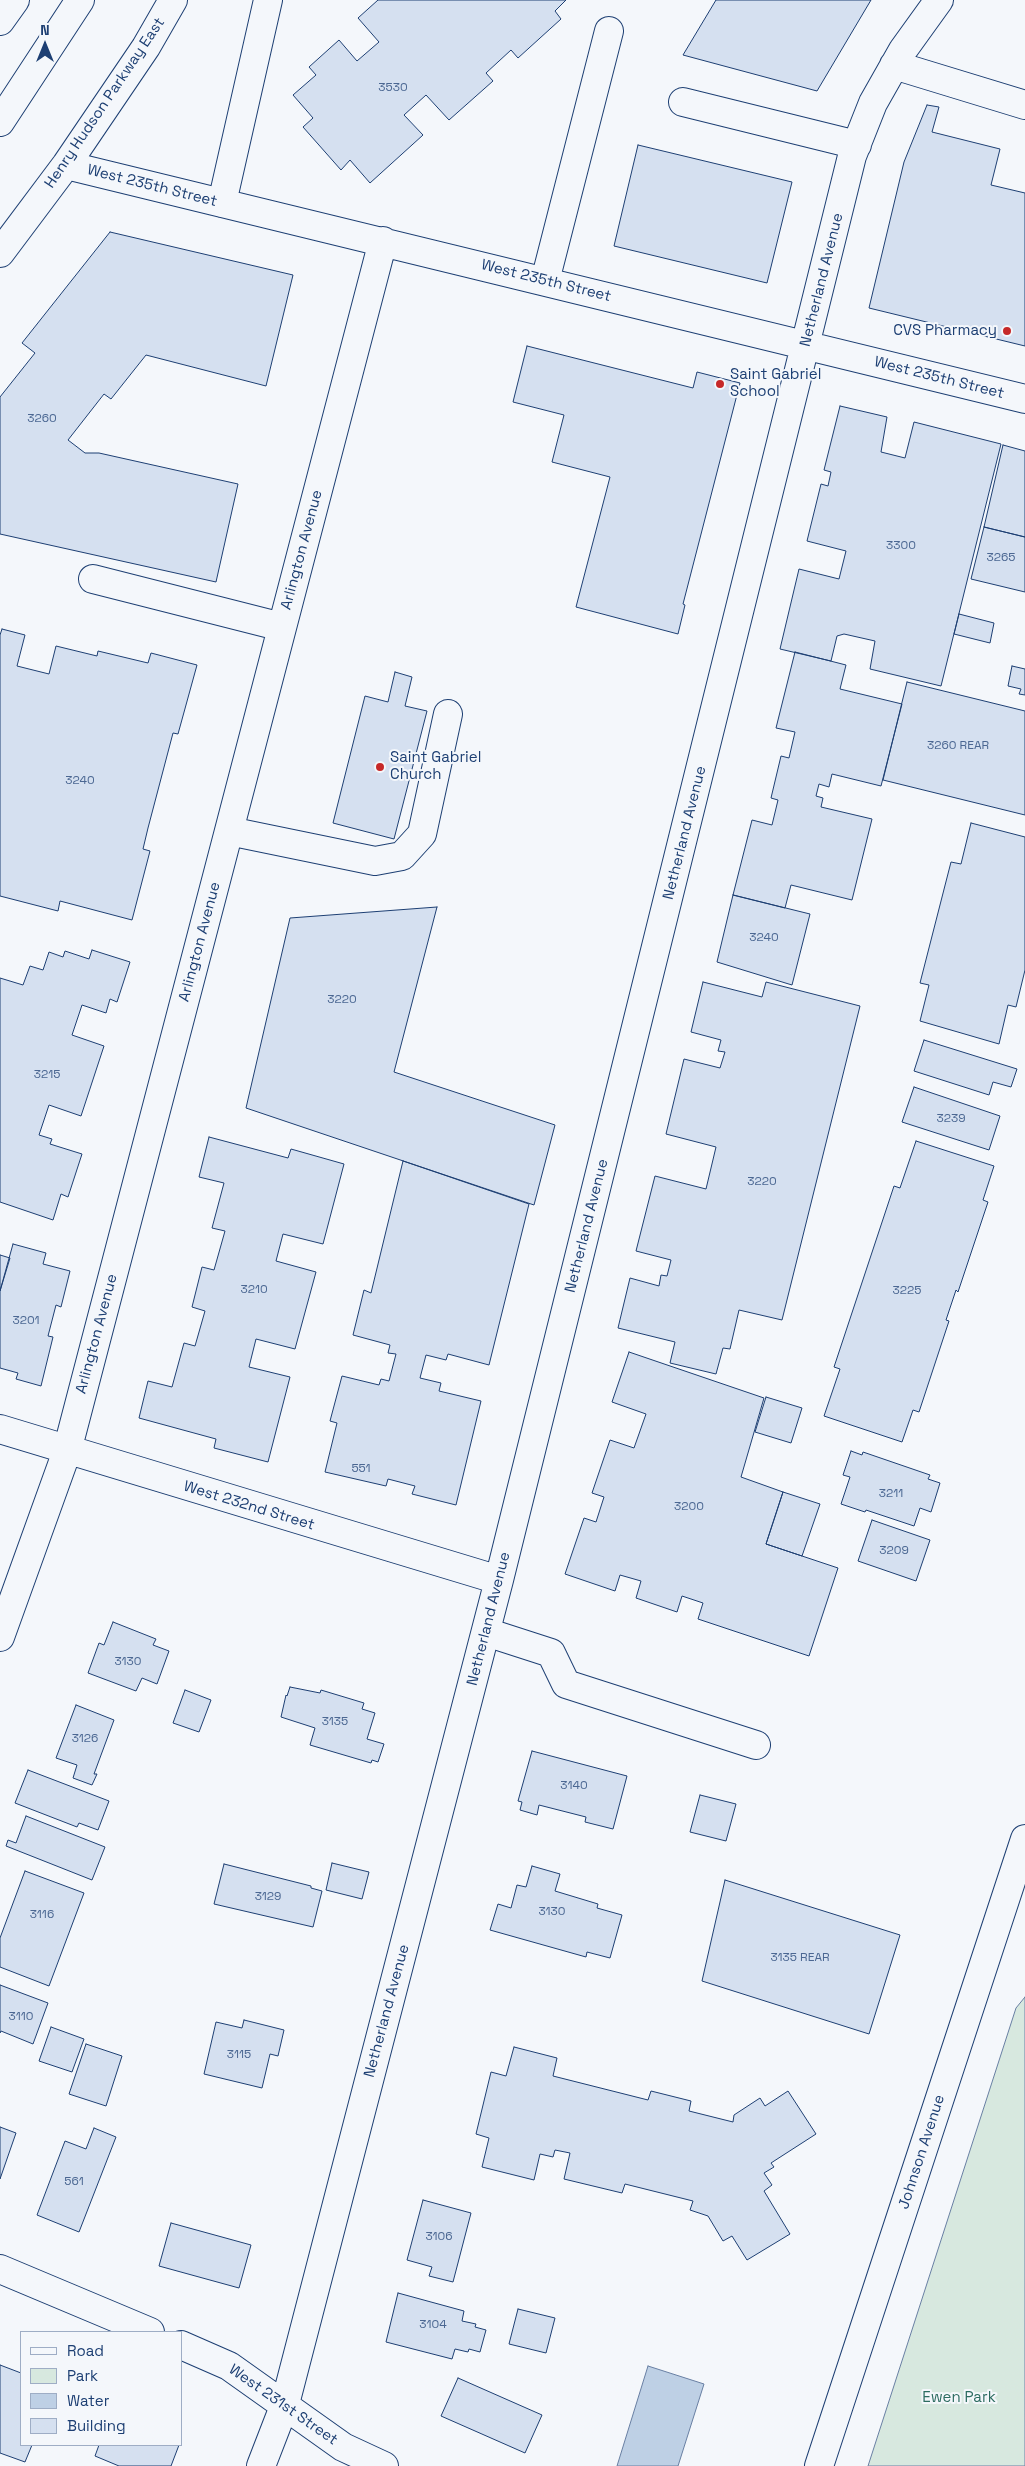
<!DOCTYPE html>
<html>
<head>
<meta charset="utf-8">
<style>
  body { margin:0 }
  #map { position:relative; width:1025px; height:2466px; overflow:hidden; background:#f4f7fb; font-family:"Space Grotesk",sans-serif }
  canvas { display:block }
  .legend { position:absolute; left:20px; top:2331px; width:162px; height:115px; box-sizing:border-box; background:#f4f7fb; border:1px solid #9eadc5; margin:0; padding:6px 9px; list-style:none; font-size:15px; color:#1d3f73 }
  .legend li { display:flex; align-items:center; gap:10px; height:25px }
  .legend b { width:25px; border:1px solid #9eadc5 }
  .north { position:absolute; left:20px; top:20px; width:50px; height:50px; -webkit-text-stroke:4px #f4f7fb; paint-order:stroke; rotate:0deg; font-size:14px; font-weight:700; line-height:20px; text-align:center; color:#1d3f73 }
  .north::after { content:''; display:block; margin:auto; width:18px; height:22px; background:#1d3f73; clip-path:polygon(50% 0,100% 100%,50% 72%,0 100%) }
</style>
</head>
<body>
<div id="map">
<canvas width="1025" height="2466"></canvas>
<ul class="legend">
<li><b style="height:6px;background:#f4f7fb"></b>Road</li>
<li><b style="height:14px;background:#d7e8df"></b>Park</li>
<li><b style="height:14px;background:#bed0e5"></b>Water</li>
<li><b style="height:14px;background:#d5e0f0"></b>Building</li>
</ul>
<div class="north">N</div>
</div>
<script>
const c = document.querySelector('canvas').getContext('2d');
c.lineJoin = 'round';
function paint(path, color) {
  c.fillStyle = color;
  c.fill(path, 'evenodd');
}
function poly(rows) {
  const path = new Path2D();
  for (const r of rows) {
    path.moveTo(r[0], r[1]);
    for (let i = 2; i < r.length; i += 2) path.lineTo(r[i], r[i + 1]);
  }
  return path;
}
function trace(path, color, width, dash) {
  c.strokeStyle = color;
  c.lineWidth = width;
  c.lineCap = dash ? 'butt' : 'round';
  c.setLineDash(dash || []);
  c.stroke(path);
}
function drawText(font, color, halo, rows, align = 'center') {
  c.font = font + ' "Space Grotesk",sans-serif';
  c.lineWidth = 4;
  c.setLineDash([]);
  c.textBaseline = 'middle';
  c.strokeStyle = halo;
  c.fillStyle = color;
  for (const [text, x, y, turn = 0] of rows) {
    c.save();
    c.translate(x, y);
    c.rotate((+turn || 0) * Math.PI / 180);
    c.textAlign = isNaN(turn) ? turn : align;
    if (halo) c.strokeText(text, 0, 0);
    c.fillText(text, 0, 0);
    c.restore();
  }
}
const green = poly([
  [1025,1997,1025,2466,868,2466,1016,2008,1025,1997]
]);
paint(green, '#d7e8df');
trace(green, '#687fa3', 1);
const water = poly([
  [648,2366,704,2384,678,2466,617,2466,648,2366]
]);
paint(water, '#bed0e5');
trace(water, '#687fa3', 1);
const building = poly([
  [378,0,566,0,555,11,561,19,518,58,511,50,486,73,493,81,449,120,426,95,404,115,423,135,370,183,350,160,341,170,303,127,313,118,293,95,316,75,309,67,339,40,357,61,379,42,358,18,378,0],
  [716,0,871,0,817,91,683,55,716,0],
  [927,105,939,107,932,132,1000,149,991,185,1025,193,1025,346,869,308,904,162,927,105],
  [638,145,792,182,767,283,614,246,638,145],
  [110,232,293,275,266,386,146,355,111,399,104,394,68,440,85,453,99,453,238,484,216,582,0,534,0,397,35,353,22,343,110,232],
  [527,346,693,388,697,372,740,383,683,604,685,605,678,634,576,607,610,477,552,462,564,415,513,402,527,346],
  [840,406,887,417,881,452,905,458,914,422,1001,444,941,686,870,669,875,641,844,634,837,636,831,661,780,649,799,569,839,579,846,551,807,541,821,484,828,486,831,472,824,470,840,406],
  [1003,445,1025,451,1025,537,984,527,1003,445],
  [984,527,1025,537,1025,592,971,579,984,527],
  [959,614,994,623,990,643,954,634,959,614],
  [2,629,25,635,17,666,49,674,56,646,97,656,98,651,148,663,151,653,197,665,178,734,173,733,148,828,143,849,150,851,132,920,60,901,58,911,0,896,0,635,2,629],
  [795,652,846,665,840,689,902,704,881,786,832,774,829,787,819,784,816,796,823,798,821,807,872,819,852,900,791,885,785,908,733,895,752,820,772,825,778,800,771,798,781,756,789,758,795,732,776,728,795,652],
  [1012,666,1025,669,1025,695,1019,694,1021,689,1008,686,1012,666],
  [395,672,412,677,405,706,427,711,394,839,333,823,365,696,388,702,395,672],
  [907,682,1025,711,1025,815,883,780,907,682],
  [971,823,1025,837,1025,970,1016,1007,1008,1005,999,1044,920,1021,929,985,920,983,951,862,961,864,971,823],
  [733,895,810,914,792,985,717,962,733,895],
  [437,907,394,1072,555,1125,534,1205,246,1108,290,918,437,907],
  [92,950,130,962,117,1002,110,999,106,1013,82,1005,72,1035,104,1046,81,1116,49,1105,39,1135,52,1139,50,1144,82,1154,68,1197,61,1194,53,1220,0,1202,0,978,23,985,30,966,43,970,49,952,63,957,65,951,89,959,92,950],
  [703,982,762,997,766,982,860,1006,782,1320,739,1310,730,1349,723,1348,716,1374,670,1363,675,1342,618,1328,630,1278,659,1286,661,1275,667,1276,671,1260,636,1251,655,1176,706,1189,716,1147,666,1134,684,1059,720,1068,725,1052,718,1051,721,1040,691,1032,703,982],
  [924,1040,1017,1069,1011,1087,993,1082,989,1095,914,1071,924,1040],
  [914,1087,1000,1116,989,1150,902,1122,914,1087],
  [209,1137,288,1158,291,1149,344,1164,323,1244,283,1234,276,1261,316,1272,295,1349,256,1339,249,1367,290,1377,268,1462,214,1448,216,1439,139,1418,148,1381,172,1387,184,1343,195,1346,205,1311,192,1307,202,1267,214,1270,225,1231,212,1228,224,1183,199,1177,209,1137],
  [916,1141,994,1166,983,1200,988,1202,958,1292,956,1290,946,1320,949,1321,919,1412,913,1410,902,1442,824,1416,840,1369,834,1367,894,1186,900,1188,916,1141],
  [403,1161,529,1204,489,1365,448,1354,446,1360,426,1355,420,1378,441,1383,439,1391,481,1401,456,1505,412,1494,415,1486,388,1479,386,1486,325,1472,337,1423,330,1421,342,1376,379,1385,381,1379,389,1381,396,1354,388,1353,390,1345,353,1335,364,1290,371,1293,403,1161],
  [13,1244,46,1253,43,1264,70,1271,61,1307,56,1305,48,1336,53,1337,41,1386,16,1379,18,1373,0,1368,0,1291,13,1244],
  [0,1255,10,1258,0,1291,0,1255],
  [629,1352,764,1398,741,1477,783,1492,766,1544,838,1568,809,1656,698,1619,703,1603,682,1596,677,1612,636,1598,641,1581,620,1575,615,1591,565,1574,584,1518,596,1522,604,1497,592,1493,610,1440,634,1448,646,1414,612,1402,629,1352],
  [766,1397,802,1408,791,1443,755,1432,766,1397],
  [851,1451,862,1455,863,1452,930,1475,928,1479,940,1483,931,1512,920,1508,914,1526,866,1510,865,1512,841,1504,850,1477,843,1475,851,1451],
  [783,1492,820,1504,802,1556,766,1544,783,1492],
  [872,1520,930,1540,916,1581,858,1561,872,1520],
  [113,1622,156,1639,153,1645,169,1651,157,1684,142,1678,136,1691,88,1673,99,1643,104,1645,113,1622],
  [290,1687,320,1693,321,1690,364,1703,362,1709,375,1713,367,1739,384,1744,378,1762,372,1760,371,1763,310,1745,315,1728,281,1717,286,1695,287,1696,290,1687],
  [185,1690,211,1700,199,1732,173,1723,185,1690],
  [76,1705,114,1720,94,1774,97,1774,92,1785,73,1778,77,1765,56,1758,76,1705],
  [532,1751,627,1776,613,1829,585,1822,586,1817,539,1805,537,1815,520,1810,522,1802,518,1801,532,1751],
  [28,1770,109,1801,98,1830,79,1823,77,1827,15,1803,28,1770],
  [700,1795,736,1804,726,1841,690,1832,700,1795],
  [26,1816,105,1847,92,1880,6,1846,8,1840,16,1843,26,1816],
  [332,1863,369,1872,362,1899,326,1890,332,1863],
  [224,1864,311,1886,311,1888,322,1891,313,1927,214,1904,224,1864],
  [532,1866,560,1874,555,1891,598,1904,597,1908,622,1915,610,1958,587,1952,586,1957,490,1930,498,1904,511,1908,517,1885,526,1887,532,1866],
  [25,1871,84,1893,49,1986,0,1967,0,1938,25,1871],
  [725,1880,900,1935,869,2034,702,1981,725,1880],
  [0,1985,48,2003,33,2044,1,2031,0,2033,0,1985],
  [244,2020,284,2030,278,2056,270,2054,262,2088,204,2074,216,2022,242,2028,244,2020],
  [51,2027,84,2039,72,2072,39,2061,51,2027],
  [86,2044,122,2056,106,2106,69,2094,86,2044],
  [514,2047,557,2058,553,2076,648,2100,651,2091,691,2101,689,2111,733,2122,734,2115,760,2098,765,2106,788,2091,816,2134,771,2163,774,2167,764,2173,772,2185,764,2191,790,2234,747,2260,732,2236,723,2241,708,2216,690,2210,693,2201,625,2184,622,2193,564,2179,570,2153,555,2150,553,2157,540,2154,534,2180,482,2167,489,2138,476,2134,491,2072,506,2076,514,2047],
  [0,2127,16,2133,0,2179,0,2127],
  [94,2128,116,2137,79,2232,37,2215,65,2141,86,2149,94,2128],
  [423,2200,471,2213,453,2282,429,2276,432,2267,407,2260,423,2200],
  [171,2223,251,2245,239,2288,159,2266,171,2223],
  [398,2293,464,2311,462,2321,476,2324,475,2327,486,2330,480,2352,469,2349,468,2352,455,2349,452,2359,386,2342,398,2293],
  [518,2309,555,2318,546,2353,509,2344,518,2309],
  [0,2365,21,2373,21,2445,32,2445,25,2462,0,2453,0,2365],
  [458,2378,542,2415,525,2453,441,2416,458,2378],
  [99,2445,179,2445,171,2466,119,2466,95,2456,99,2445]
]);
paint(building, '#d5e0f0');
trace(building, '#1d3f73', 1);
const minor = poly([
  [894,65,1025,105],
  [683,102,857,145],
  [66,165,1025,399],
  [222,203,268,0],
  [0,253,66,165,146,47,173,0],
  [545,281,609,31],
  [93,579,282,627],
  [229,831,375,861,402,856,422,834,448,714],
  [0,1429,499,1580],
  [486,1632,551,1653,566,1684,756,1745],
  [0,1637,67,1451,383,241],
  [0,2269,150,2332],
  [181,2345,229,2366,343,2447,384,2466],
  [261,2466,285,2404,499,1580,852,156,873,103,903,50,939,0],
  [819,2466,1025,1839]
]);
const highway = poly([
  [0,21,15,0],
  [0,122,80,0]
]);
trace(minor, '#1d3f73', 30);
trace(highway, '#1d3f73', 30);
trace(minor, '#f4f7fb', 28);
trace(highway, '#f4f7fb', 28);
for (const [x, y, r, color] of [
  [1007,331,5,"#c62828"],
  [720,384,5,"#c62828"],
  [380,767,5,"#c62828"]
]) {
  const dot = new Path2D();
  dot.arc(x, y, r, 0, 2 * Math.PI);
  c.fillStyle = color;
  c.fill(dot);
  trace(dot, '#f4f7fb', 2);
}
drawText('12px', '#4b6792', null, [
  ["3530",393,88],
  ["3260",42,419],
  ["3300",901,546],
  ["3265",1001,558],
  ["3260 REAR",958,746],
  ["3240",80,781],
  ["3240",764,938],
  ["3220",342,1000],
  ["3215",47,1075],
  ["3239",951,1119],
  ["3220",762,1182],
  ["3210",254,1290],
  ["3225",907,1291],
  ["3201",26,1321],
  ["551",361,1469],
  ["3211",891,1494],
  ["3200",689,1507],
  ["3209",894,1551],
  ["3130",128,1662],
  ["3135",335,1722],
  ["3126",85,1739],
  ["3140",574,1786],
  ["3129",268,1897],
  ["3130",552,1912],
  ["3116",42,1915],
  ["3135 REAR",800,1958],
  ["3110",21,2017],
  ["3115",239,2055],
  ["561",74,2182],
  ["3106",439,2237],
  ["3104",433,2325]
]);
drawText('15px', '#1d3f73', '#f4f7fb', [
  ["Henry Hudson Parkway East",105,103,-56],
  ["West 235th Street",152,186,14],
  ["Netherland Avenue",822,280,-76],
  ["West 235th Street",546,281,14],
  ["West 235th Street",939,378,14],
  ["Arlington Avenue",302,550,-75],
  ["Netherland Avenue",685,833,-76],
  ["Arlington Avenue",200,942,-75],
  ["Netherland Avenue",587,1226,-76],
  ["Arlington Avenue",97,1334,-75],
  ["West 232nd Street",249,1506,17],
  ["Netherland Avenue",489,1619,-76],
  ["Netherland Avenue",387,2011,-75],
  ["Johnson Avenue",922,2152,-72],
  ["West 231st Street",283,2405,35]
]);
drawText('15px', '#1d3f73', '#f4f7fb', [
  ["CVS Pharmacy",997,331,"right"],
  ["Saint Gabriel",730,375],
  ["School",730,392],
  ["Saint Gabriel",390,758],
  ["Church",390,775]
], 'left');
drawText('15px', '#2c6c60', '#f4f7fb', [
  ["Ewen Park",959,2398]
]);
</script>
</body>
</html>
